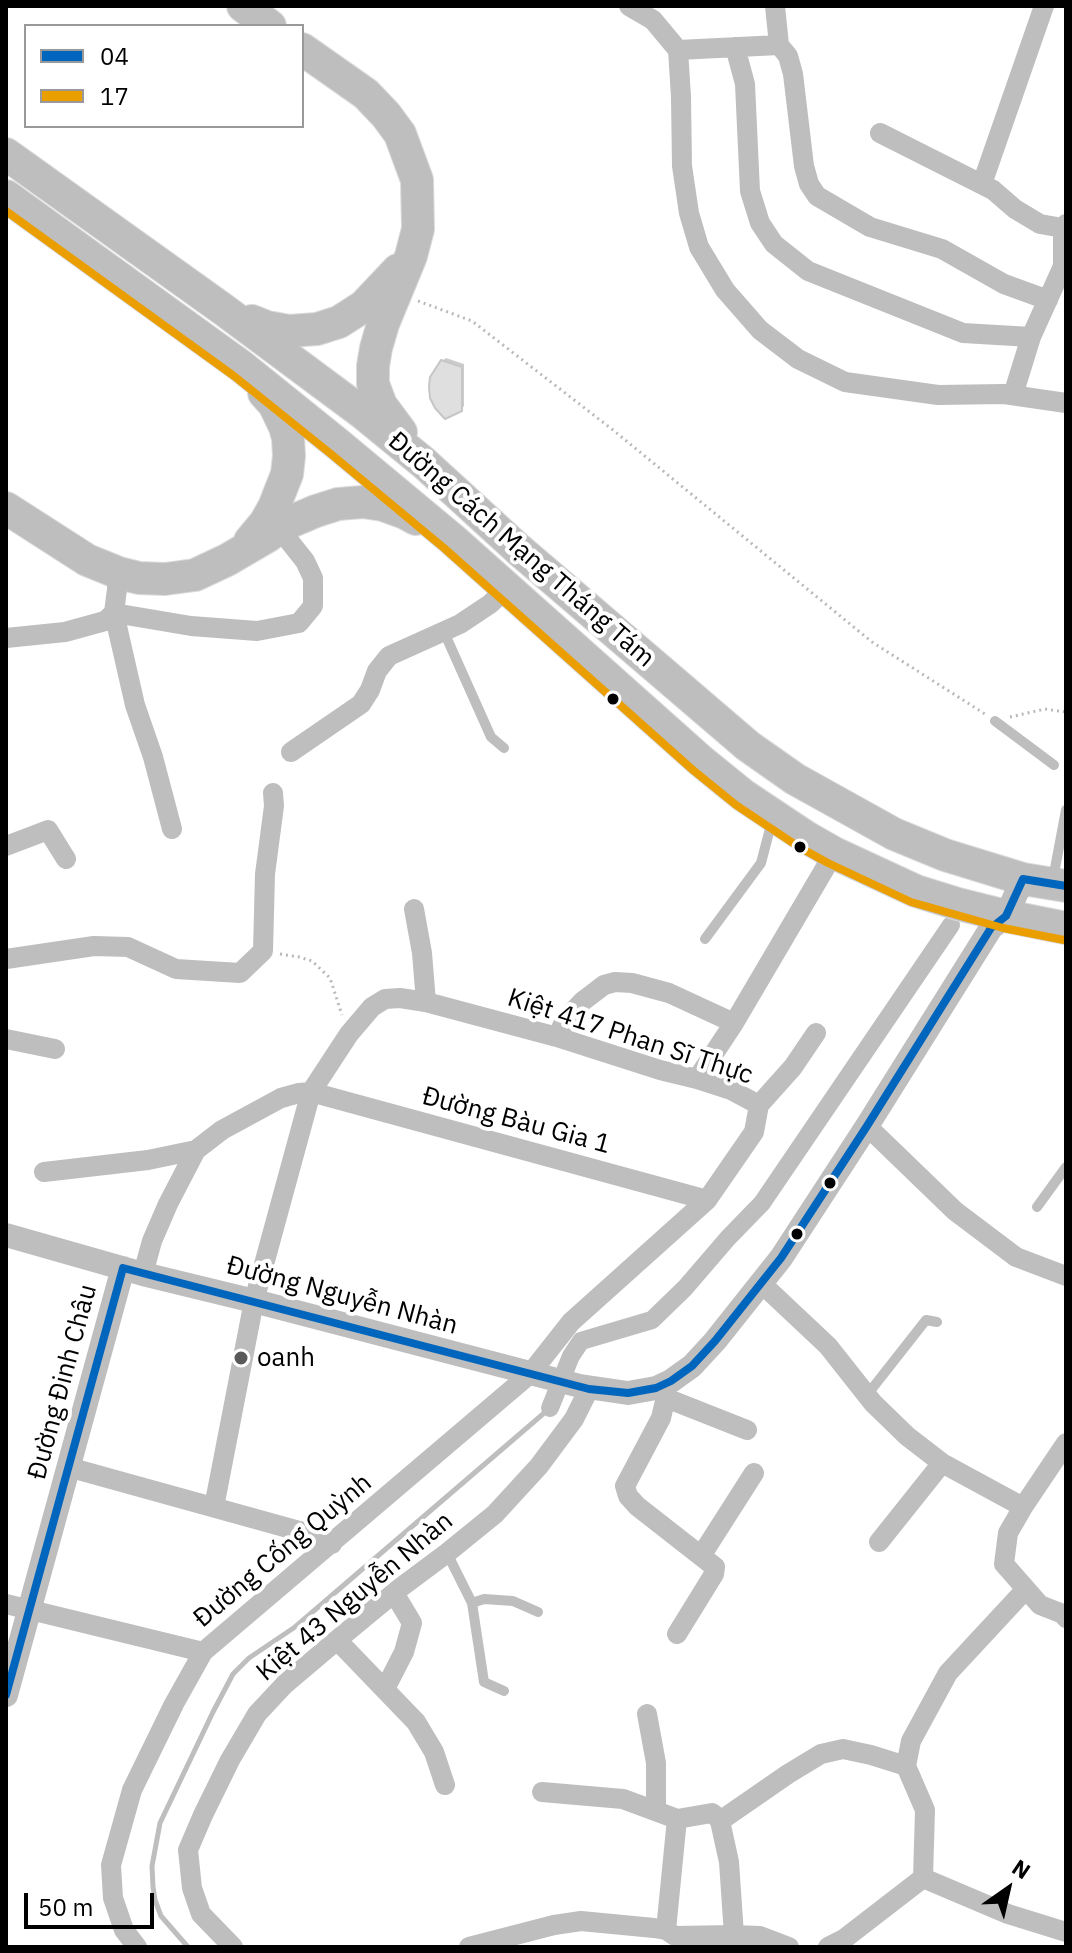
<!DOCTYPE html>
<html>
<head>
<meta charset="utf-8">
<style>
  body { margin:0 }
  #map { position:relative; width:1072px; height:1953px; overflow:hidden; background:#fff; font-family:"IBM Plex Sans",sans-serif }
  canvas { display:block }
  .frame { position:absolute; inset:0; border:8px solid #000; pointer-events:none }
  .legend { position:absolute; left:24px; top:24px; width:280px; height:104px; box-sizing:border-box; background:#fff; border:2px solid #999; margin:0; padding:10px 14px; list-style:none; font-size:24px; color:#000 }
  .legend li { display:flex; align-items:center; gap:16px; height:40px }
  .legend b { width:40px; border:2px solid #999 }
  .north { position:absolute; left:968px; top:1849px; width:80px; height:80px; -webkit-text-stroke:6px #fff; paint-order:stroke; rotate:34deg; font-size:22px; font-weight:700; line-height:32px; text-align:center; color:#000 }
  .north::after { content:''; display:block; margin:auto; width:28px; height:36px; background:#000; clip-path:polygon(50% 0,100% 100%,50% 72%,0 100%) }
  .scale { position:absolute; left:24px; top:1893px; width:130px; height:36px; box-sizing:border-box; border:4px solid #000; border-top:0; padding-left:10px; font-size:24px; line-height:28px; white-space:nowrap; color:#000; -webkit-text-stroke:6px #fff; paint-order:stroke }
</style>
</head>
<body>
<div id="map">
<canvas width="1072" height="1953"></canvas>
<div class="frame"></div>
<ul class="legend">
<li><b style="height:10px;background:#0065bd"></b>04</li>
<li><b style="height:10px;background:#eb9e00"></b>17</li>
</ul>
<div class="north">N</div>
<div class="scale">50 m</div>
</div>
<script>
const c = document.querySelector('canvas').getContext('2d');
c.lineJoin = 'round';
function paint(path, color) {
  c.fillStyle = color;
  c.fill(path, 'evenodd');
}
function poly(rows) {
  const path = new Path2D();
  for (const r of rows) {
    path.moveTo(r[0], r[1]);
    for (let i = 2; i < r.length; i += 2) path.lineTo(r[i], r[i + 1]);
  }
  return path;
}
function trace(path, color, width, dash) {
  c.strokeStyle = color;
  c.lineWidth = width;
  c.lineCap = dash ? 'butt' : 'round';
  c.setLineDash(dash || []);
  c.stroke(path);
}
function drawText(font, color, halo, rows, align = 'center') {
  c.font = font + ' "IBM Plex Sans",sans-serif';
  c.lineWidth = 8;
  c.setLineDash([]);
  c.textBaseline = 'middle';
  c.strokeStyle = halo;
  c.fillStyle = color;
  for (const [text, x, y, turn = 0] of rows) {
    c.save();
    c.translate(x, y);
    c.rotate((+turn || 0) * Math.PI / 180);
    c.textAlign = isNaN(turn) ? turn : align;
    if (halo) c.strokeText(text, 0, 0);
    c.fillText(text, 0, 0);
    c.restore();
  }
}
paint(poly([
  [446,358,464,364,464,406,461,410,442,361]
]), '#0003');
trace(poly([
  [188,1947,161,1916,155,1900,153,1887,152,1866,160,1823,213,1712,233,1674,249,1658,295,1627,550,1408]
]), '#bebebe', 5);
trace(poly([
  [550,1408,571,1356,581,1341,652,1320,685,1288,728,1238,762,1203,951,925]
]), '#bebebe', 18);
const building = poly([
  [441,360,462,367,462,411,445,419,435,408,430,398,429,387,430,377,441,360]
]);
paint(building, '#dfdfdf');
trace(building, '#c6c6c6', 2);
const trunk = poly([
  [243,6,270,26],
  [302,49,366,94,386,115,400,134,417,180,418,229,411,256,383,324,376,348,373,366,373,384,381,405,401,432],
  [6,154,224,310,364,414,424,463,518,549,748,746,795,779,894,834,945,855,1023,879,1066,886],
  [6,196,241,366,339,445,452,539,701,761,743,795,806,837,834,853,916,891,958,904,1006,916,1066,928],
  [252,321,267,327,289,331,317,329,339,322,364,306,398,270],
  [6,508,87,560,119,573,139,578,165,579,195,575,227,560,268,536,278,527,316,511,338,504,363,502,383,505,405,513,416,519],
  [250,541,265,523,274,507,287,474,289,456,288,438,285,427,274,404,264,393]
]);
trace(trunk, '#dbdbdb', 34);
trace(poly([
  [418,301,472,321,613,430,872,642,985,714],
  [1010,717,1045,709,1066,712],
  [280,954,299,957,312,961,330,978,342,1015]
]), '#b9b9b9', 3, [2, 4]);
trace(poly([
  [444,632,491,737,504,748],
  [995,721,1054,765],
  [1053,879,1066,810],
  [705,939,761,863,772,821],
  [1037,1207,1066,1167],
  [867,1395,926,1320,937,1322],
  [447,1553,472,1603,484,1682,504,1691],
  [472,1603,484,1599,513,1601,538,1612]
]), '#bebebe', 10);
trace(poly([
  [629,6,653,20,678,50,681,97,682,166,689,213,699,247,725,290,760,330,798,359,845,382,938,395,1004,394,1066,403],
  [779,45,788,56,793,74,804,166,809,184,817,196,870,227,942,249,1004,284,1048,300],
  [735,47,745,84,750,191,760,223,774,244,808,271,963,333,1031,337],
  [678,50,779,45,775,6],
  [880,133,993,190,1015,209,1040,224,1063,228],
  [982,184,1044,6],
  [1013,395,1031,337,1063,266,1063,228,1066,224],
  [119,573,114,613,135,705,153,757,172,829],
  [114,613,191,626,257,631,299,623,313,606,313,578,305,561,278,527],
  [6,638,65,632,105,621,114,613],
  [291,752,361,704,370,690,377,671,389,656,460,624,490,604,507,588],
  [6,846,48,830,66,859],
  [414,909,422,953,426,1002],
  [6,959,94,946,128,947,176,969,240,973,263,951,265,874,274,806,273,793],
  [557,1037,565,1020,583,1001,604,985,615,982,632,983,669,993,734,1023],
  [6,1039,55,1049],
  [697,1079,734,1023,834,853],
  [759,1105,793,1067,816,1033],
  [867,1126,955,1211,1016,1257,1066,1276],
  [44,1172,148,1160,196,1150,222,1130,281,1098,299,1093,311,1092,707,1200],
  [143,1274,152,1241,168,1204,196,1150],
  [761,1283,828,1346,873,1403,907,1436,942,1463,1023,1507],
  [666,1384,665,1401,661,1418,625,1486,628,1496,637,1506,715,1567,714,1574,677,1634],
  [666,1398,747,1430],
  [1066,1443,1023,1507,1008,1533,1004,1564,1040,1605,1063,1614,1066,1618],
  [68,1467,317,1536,332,1544],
  [214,1507,254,1301,311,1092,349,1034,372,1007,385,999,400,998,426,1002,557,1037,660,1070,697,1079,731,1090,759,1105],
  [879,1542,942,1463],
  [701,1556,754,1473],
  [6,1604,203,1652],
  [337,1640,416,1722,434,1752,445,1785],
  [385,1689,404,1652,412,1623,394,1593],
  [647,1714,656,1763,656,1811],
  [542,1792,623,1799,677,1819,712,1813,716,1816,720,1821,729,1862,734,1935],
  [720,1821,788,1774,821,1754,843,1749,871,1755,906,1766],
  [923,1878,1008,1914,1066,1932],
  [666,1930,677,1819],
  [137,1947,124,1930,113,1898,111,1865,132,1790,174,1704,203,1652,530,1374,571,1322,707,1200,754,1132,759,1105],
  [233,1947,201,1914,192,1888,188,1850,203,1815,230,1760,257,1714,285,1684,337,1640,400,1588,447,1553,495,1514,539,1466,574,1419,589,1389],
  [469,1947,554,1925,581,1921,654,1928,666,1930,675,1936,734,1935,760,1936,789,1947],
  [828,1947,844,1939,923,1878,925,1810,906,1766,911,1741,948,1673,1026,1589]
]), '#bebebe', 20);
trace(poly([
  [6,1235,143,1274,254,1301,580,1386,628,1393,656,1388,671,1381,692,1366,715,1341,781,1258,867,1126,991,928,1006,916,1023,879],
  [6,1695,123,1268]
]), '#bebebe', 24);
trace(trunk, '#bebebe', 32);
trace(poly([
  [123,1268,589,1389,628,1393,656,1388,671,1381,692,1366,715,1341,781,1258,867,1126,991,928,1006,916,1023,879,1066,886],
  [6,1695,123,1268]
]), '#0065bd', 8);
trace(poly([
  [6,211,234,376,331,454,444,548,693,770,736,805,799,847,828,863,911,902,1003,928,1064,940]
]), '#eb9e00', 8);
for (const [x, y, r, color] of [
  [613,699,7,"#000"],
  [800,847,7,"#000"],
  [830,1183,7,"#000"],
  [797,1234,7,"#000"],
  [241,1358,8,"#595959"]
]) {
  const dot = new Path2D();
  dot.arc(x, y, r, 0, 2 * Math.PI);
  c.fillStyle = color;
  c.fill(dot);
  trace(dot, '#fff', 3);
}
drawText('26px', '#000', '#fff', [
  ["Đường Cách Mạng Tháng Tám",521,550,41],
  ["Kiệt 417 Phan Sĩ Thực",630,1037,18],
  ["Đường Bàu Gia 1",516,1121,15],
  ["Đường Nguyễn Nhàn",342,1296,15],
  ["Đường Đinh Châu",63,1382,-75],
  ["Đường Cống Quỳnh",283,1551,-40],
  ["Kiệt 43 Nguyễn Nhàn",355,1597,-40]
]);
drawText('26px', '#000', '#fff', [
  ["oanh",257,1358]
], 'left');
</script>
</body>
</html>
